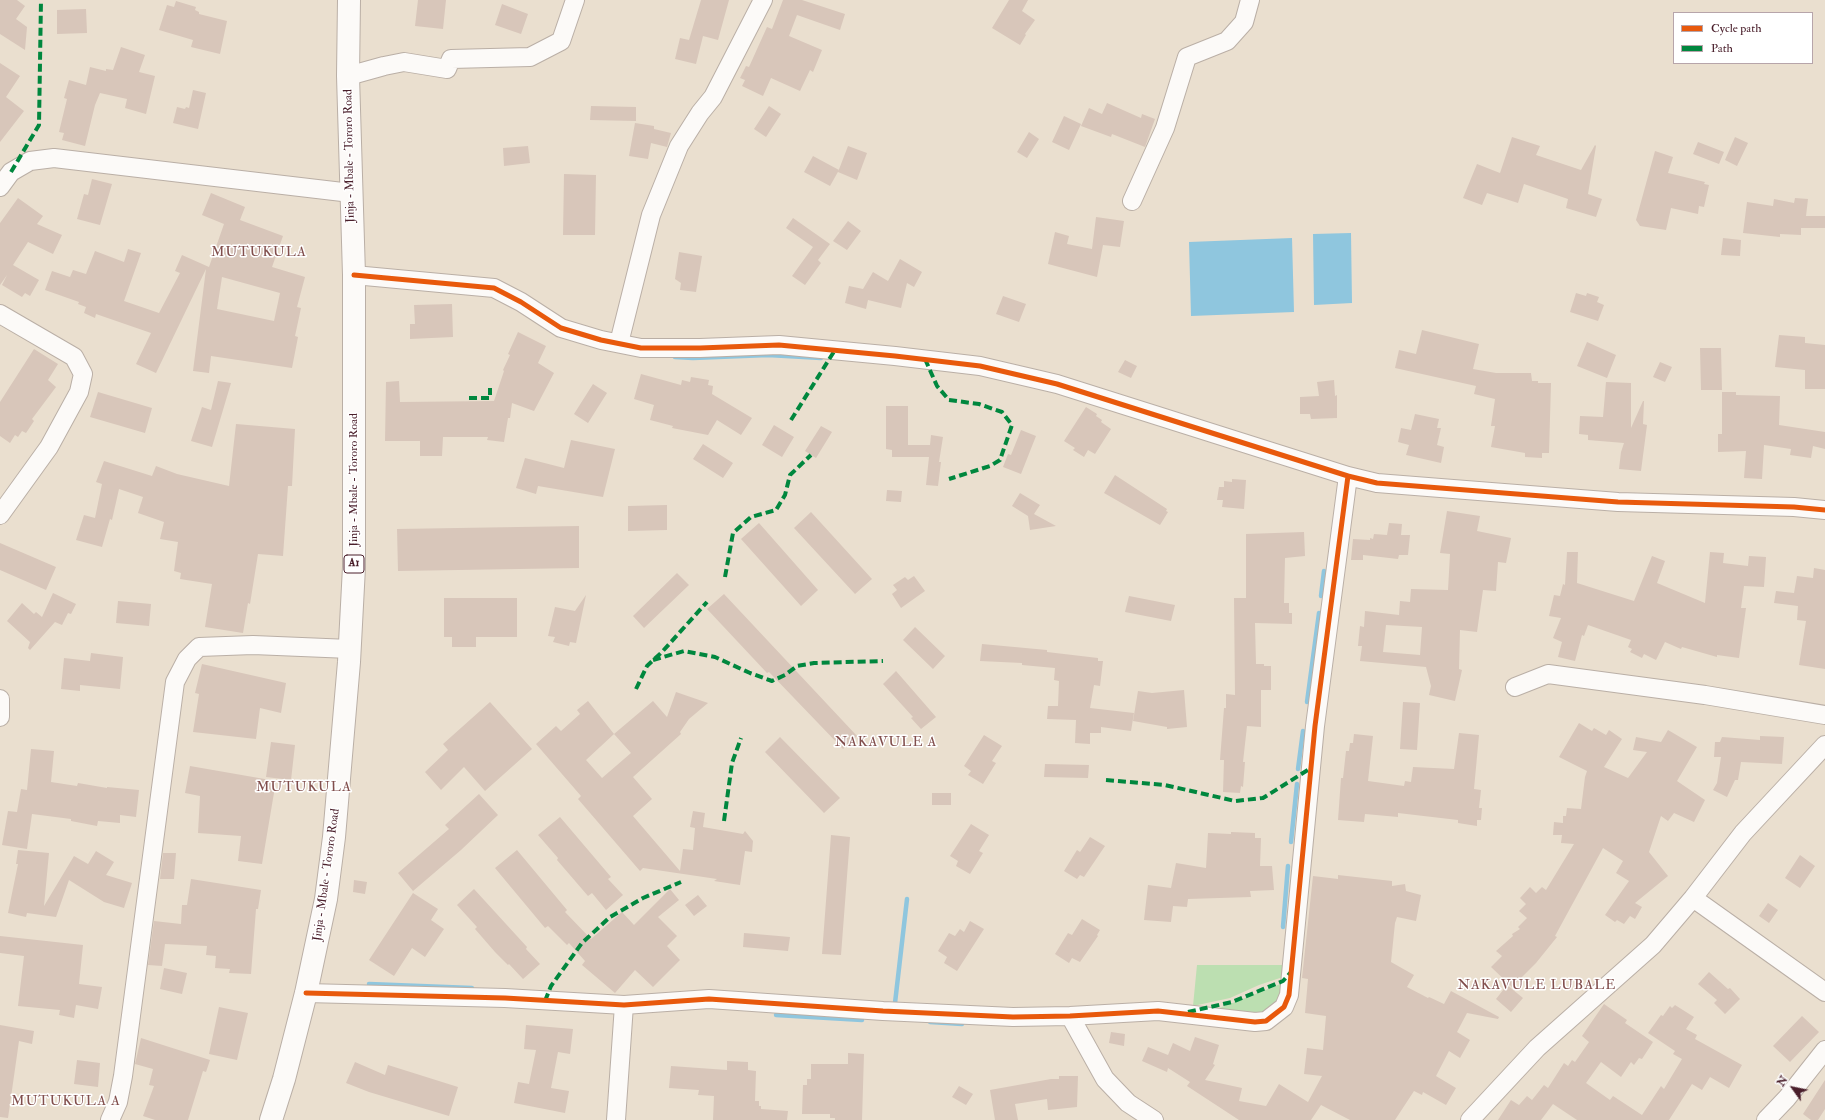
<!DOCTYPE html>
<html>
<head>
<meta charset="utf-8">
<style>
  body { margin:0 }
  #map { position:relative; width:1825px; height:1120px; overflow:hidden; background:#eadfcf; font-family:"IM FELL Double Pica",serif }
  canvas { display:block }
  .legend { position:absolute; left:1673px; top:12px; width:140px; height:52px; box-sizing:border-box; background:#fff; border:1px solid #b7a5aa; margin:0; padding:5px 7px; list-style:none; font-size:12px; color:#4a1f2b }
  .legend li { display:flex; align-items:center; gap:8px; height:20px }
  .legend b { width:20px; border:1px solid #b7a5aa }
  .north { position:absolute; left:1773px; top:1068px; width:40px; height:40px; -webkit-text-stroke:3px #fff; paint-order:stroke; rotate:303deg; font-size:11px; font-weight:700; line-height:16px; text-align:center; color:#4a1f2b }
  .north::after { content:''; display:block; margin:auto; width:14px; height:18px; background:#4a1f2b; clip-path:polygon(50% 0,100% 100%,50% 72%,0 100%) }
</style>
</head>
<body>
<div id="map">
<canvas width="1825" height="1120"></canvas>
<ul class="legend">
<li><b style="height:5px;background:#e8590c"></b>Cycle path</li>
<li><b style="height:5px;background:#00873e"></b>Path</li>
</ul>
<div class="north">N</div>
</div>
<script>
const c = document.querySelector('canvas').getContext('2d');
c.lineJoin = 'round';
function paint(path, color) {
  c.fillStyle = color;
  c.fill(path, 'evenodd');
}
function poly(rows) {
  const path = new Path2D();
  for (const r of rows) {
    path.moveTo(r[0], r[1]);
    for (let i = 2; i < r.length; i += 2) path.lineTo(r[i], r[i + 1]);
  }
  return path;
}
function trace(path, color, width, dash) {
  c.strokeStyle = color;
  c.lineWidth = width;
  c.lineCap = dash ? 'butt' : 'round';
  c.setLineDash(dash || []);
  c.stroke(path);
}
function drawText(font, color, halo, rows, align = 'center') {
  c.font = font + ' "IM FELL Double Pica",serif';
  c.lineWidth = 3;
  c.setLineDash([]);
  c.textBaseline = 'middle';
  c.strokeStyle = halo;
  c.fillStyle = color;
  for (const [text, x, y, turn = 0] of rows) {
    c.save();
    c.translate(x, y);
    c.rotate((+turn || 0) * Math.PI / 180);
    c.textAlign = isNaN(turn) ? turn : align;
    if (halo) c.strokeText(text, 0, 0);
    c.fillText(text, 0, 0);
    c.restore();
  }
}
paint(poly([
  [1197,965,1285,965,1283,977,1259,985,1230,998,1193,1006],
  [1283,983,1277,1005,1257,1018,1212,1011]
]), '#bcdfb1');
paint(poly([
  [1351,233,1352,303,1314,305,1313,234],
  [1292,238,1294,312,1191,316,1189,242]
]), '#8fc6de');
trace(poly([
  [675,357,693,358,768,355,821,358],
  [1321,596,1324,571],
  [1307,702,1319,613],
  [1298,769,1303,731],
  [1291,842,1297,784],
  [1283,927,1288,866],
  [369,984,472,988],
  [895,1003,907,899],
  [776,1015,862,1020],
  [930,1022,962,1024]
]), '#8fc6de', 4.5);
paint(poly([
  [0,0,17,0,25,6,16,19,27,27,25,50,0,34],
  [418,0,446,0,443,29,415,26],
  [701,0,729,0,718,40,703,36,696,64,675,59,680,38,689,40],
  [783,0,802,0,845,14,840,30,797,15,789,36,822,50,813,72,810,70,800,91,771,78,763,96,742,86,745,80,740,78,746,66,749,67,767,27,772,29],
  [1009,0,1028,0,1022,11,1035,20,1025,34,1026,35,1020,45,992,28],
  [176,1,196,7,195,10,199,12,199,14,227,21,220,54,191,47,193,40,159,30,167,5,174,7],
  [502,4,528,14,521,34,495,25],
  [86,9,87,33,57,34,57,10],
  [121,47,145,55,139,72,155,76,146,114,125,108,127,99,100,93,95,105,85,146,62,140,64,133,59,132,67,99,64,98,69,80,86,85,90,67,106,71,106,69,113,70],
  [0,63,20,76,6,97,24,111,0,142],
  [193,90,206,93,198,129,173,123,177,107,185,109,186,107,189,108],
  [1107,103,1141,118,1142,114,1155,119,1145,147,1112,134,1111,137,1081,126,1089,108,1102,114],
  [591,106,636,107,636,121,590,120],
  [769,106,781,114,766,137,754,129],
  [1064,116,1081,124,1069,150,1052,142],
  [635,123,654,126,654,129,671,133,667,147,651,143,648,159,629,156],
  [1029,132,1039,139,1027,158,1017,152],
  [1512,137,1540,146,1536,155,1581,170,1595,145,1596,146,1588,194,1602,199,1596,217,1566,208,1568,199,1524,184,1518,203,1487,193,1482,205,1463,198,1477,164,1500,173],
  [1735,137,1748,143,1737,166,1725,160],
  [1698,142,1724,152,1719,164,1693,154],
  [528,146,530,163,504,166,503,148],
  [848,146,867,153,857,180,838,172],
  [1655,151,1673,157,1668,173,1705,182,1704,184,1709,185,1704,207,1699,206,1698,214,1671,208,1666,230,1640,226,1636,220],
  [813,156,839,170,830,186,804,172],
  [564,174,596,175,595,235,563,235],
  [92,179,112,184,100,225,77,219,84,194,88,195],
  [211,193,245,207,240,220,283,236,272,267,305,277,297,307,301,308,295,336,298,337,292,368,211,356,209,373,193,371,206,269,156,373,136,364,151,333,96,314,95,318,84,313,86,307,78,304,79,302,45,290,52,271,70,277,73,270,86,274,95,251,124,262,128,249,141,253,124,301,159,313,180,273,175,271,182,255,209,267,224,224,202,215],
  [222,277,280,293,274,321,217,309],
  [18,198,43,216,37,224,62,235,53,254,28,242,13,265,39,280,30,296,25,293,22,297,2,285,7,275,0,285,0,223],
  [1795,198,1808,199,1806,216,1825,216,1825,228,1801,228,1801,235,1780,234,1780,237,1743,233,1747,202,1773,206,1774,199,1794,203],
  [1096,217,1124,221,1120,247,1103,245,1097,277,1048,264,1055,232,1069,236,1067,244,1092,249],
  [793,218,830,244,818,260,821,263,805,285,792,276,813,247,786,228],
  [848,221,861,231,847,250,833,241],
  [1723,238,1741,240,1740,256,1721,255],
  [679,252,702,256,696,292,680,290,681,283,675,279],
  [900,259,922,272,914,287,907,283,901,308,868,300,866,309,845,303,849,286,863,289,873,272,888,281],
  [1576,293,1586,296,1587,293,1599,297,1597,302,1604,305,1598,321,1570,312],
  [1003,296,1026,304,1019,322,996,314],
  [452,304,453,337,410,339,410,324,415,324,414,305],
  [1422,330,1479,344,1473,369,1496,373,1531,373,1532,381,1538,381,1538,383,1551,383,1549,453,1542,453,1542,458,1525,457,1525,453,1491,447,1495,426,1491,426,1495,399,1474,394,1476,386,1395,368,1399,350,1416,354],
  [518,332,546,346,538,363,554,373,534,411,512,403,510,418,508,418,504,442,487,440,488,437,443,437,442,456,420,456,420,441,385,441,386,382,399,381,400,402,494,401,504,371,503,370,510,355,508,354],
  [1779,335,1805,337,1805,343,1825,345,1825,389,1805,389,1805,370,1775,367],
  [1587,342,1616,355,1607,378,1577,366],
  [1700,348,1721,348,1722,390,1701,390],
  [34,349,58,364,48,380,56,387,32,419,34,421,26,433,22,431,18,437,15,435,10,443,0,436,0,402],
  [1125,360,1137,366,1131,378,1118,372],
  [1660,362,1672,367,1665,382,1653,377],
  [641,374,681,385,682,380,690,382,691,377,709,380,708,385,713,386,712,394,752,418,741,435,717,420,708,435,672,428,673,426,650,420,654,405,634,399],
  [1334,380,1335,396,1337,395,1337,418,1311,419,1310,414,1300,414,1300,397,1319,396,1317,382],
  [218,381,231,383,212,447,191,441,202,407,211,410],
  [1606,382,1631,383,1631,428,1643,401,1644,401,1643,424,1647,425,1641,471,1619,469,1621,452,1624,443,1588,440,1588,435,1579,434,1580,416,1603,417],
  [593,384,607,393,588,423,574,414],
  [98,392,152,408,145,433,90,417],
  [1722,392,1736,392,1736,395,1780,396,1779,425,1825,432,1825,449,1813,446,1811,458,1790,455,1791,449,1764,445,1762,479,1744,478,1746,451,1718,452,1718,434,1722,434],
  [886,406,908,406,908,445,930,445,931,435,943,437,939,462,941,462,938,486,926,485,929,457,892,457,892,450,886,449],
  [1086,407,1097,414,1096,416,1102,420,1101,422,1111,429,1095,454,1088,450,1084,457,1073,450,1075,448,1064,441],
  [1415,414,1439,419,1437,428,1441,428,1437,445,1444,447,1441,463,1406,455,1409,445,1398,442,1401,428,1411,430],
  [236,424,295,429,292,486,288,486,283,556,258,554,250,604,248,603,243,633,205,627,212,584,180,579,181,573,174,571,178,542,160,539,164,522,138,513,143,497,119,489,112,520,110,519,102,547,76,540,84,515,95,518,102,484,96,482,104,461,152,476,156,466,177,474,229,486],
  [774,425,794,437,782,457,762,445],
  [821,426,832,432,816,458,805,451],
  [1021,430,1036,436,1021,474,1003,467,1008,454,1011,455],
  [571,440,615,449,603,497,538,486,536,494,516,488,525,458,564,468],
  [703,444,733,463,723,478,693,459],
  [1115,475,1167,509,1166,511,1168,512,1160,525,1104,493],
  [1232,479,1246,480,1244,509,1222,507,1223,500,1217,500,1219,487,1224,487,1224,481,1232,482],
  [887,490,902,491,901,502,886,501],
  [1020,493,1040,505,1034,514,1056,526,1030,530,1028,516,1012,506],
  [667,505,667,530,628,531,628,506],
  [1447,511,1480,516,1477,531,1511,538,1506,563,1498,562,1496,591,1483,590,1477,632,1460,630,1459,669,1462,670,1455,701,1429,695,1431,686,1426,667,1360,661,1362,646,1358,646,1360,626,1364,627,1365,611,1399,615,1400,601,1410,602,1411,589,1448,590,1450,554,1440,553],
  [1386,625,1422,627,1420,655,1383,652],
  [811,512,872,579,855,594,794,528],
  [759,523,818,590,801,606,741,539],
  [1389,523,1402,524,1401,535,1410,535,1408,555,1399,555,1398,559,1363,555,1363,560,1351,560,1353,539,1370,540,1370,538,1373,539,1374,534,1387,535],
  [579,526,579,568,398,571,397,529],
  [1304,532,1305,556,1285,558,1284,603,1289,603,1289,613,1292,613,1292,624,1255,623,1256,664,1264,664,1264,666,1271,666,1271,690,1261,690,1261,727,1247,726,1243,762,1245,762,1243,787,1241,786,1240,793,1223,792,1224,760,1220,760,1224,708,1226,708,1226,694,1235,695,1234,598,1246,598,1246,534],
  [0,543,56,567,46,590,0,570],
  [1567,552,1578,552,1577,583,1634,601,1652,556,1665,561,1657,583,1705,603,1710,552,1724,553,1723,563,1748,566,1749,556,1766,557,1764,587,1744,586,1741,608,1746,608,1739,658,1717,655,1717,657,1682,647,1681,649,1665,642,1656,660,1644,654,1642,658,1630,652,1632,649,1628,647,1631,640,1588,625,1584,636,1582,635,1575,661,1558,657,1562,642,1553,638,1561,618,1549,616,1554,595,1560,596,1563,584,1565,585],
  [1814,568,1825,570,1825,669,1799,665,1806,621,1797,620,1798,606,1774,603,1776,591,1794,593,1797,576,1813,578],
  [677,573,689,585,644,628,633,616],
  [914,576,925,591,901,608,892,594,897,590,893,585,905,577,908,580],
  [53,593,76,604,71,614,68,613,62,625,55,622,30,650,28,648,30,642,7,621,22,603,34,614,36,612,42,617],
  [724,594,857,736,843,749,769,672,767,673,707,609],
  [586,595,576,643,570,642,569,646,553,642,555,637,548,636,555,607,575,611],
  [1129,596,1175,605,1171,621,1125,612],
  [444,598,517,598,517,637,476,637,476,647,452,647,452,637,444,637],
  [118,601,151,604,149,626,116,623],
  [915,627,945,656,933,669,903,640],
  [982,644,1047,650,1047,652,1098,658,1098,661,1103,661,1100,686,1094,685,1090,708,1134,713,1131,731,1101,727,1101,733,1090,733,1090,744,1075,743,1076,720,1047,719,1048,706,1058,706,1059,681,1054,680,1055,668,1022,665,1022,663,980,661],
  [91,653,123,657,120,689,80,685,80,691,61,689,64,658,90,661],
  [202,664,286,683,281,713,260,708,256,739,193,732,199,694,195,693],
  [896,671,936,717,921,729,911,718,913,717,883,684],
  [1184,690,1187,727,1167,729,1167,727,1133,721,1138,691,1152,693],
  [676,692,708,703,689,719,680,732,681,734,633,777,652,799,633,816,680,871,683,849,693,850,695,828,690,827,693,811,705,813,703,827,743,834,745,831,753,841,752,852,745,851,740,885,714,881,717,879,643,868,640,871,578,799,581,796,536,744,556,726,561,731,580,714,577,710,588,701,614,734,653,701,667,717],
  [614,734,631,753,602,778,586,760],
  [490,702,532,749,485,791,464,767,441,790,425,772,448,750,443,744],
  [1403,702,1420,703,1417,750,1400,749],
  [1579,723,1592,731,1594,728,1606,735,1609,730,1622,739,1604,767,1628,778,1647,752,1633,750,1636,737,1661,742,1668,730,1697,747,1677,781,1705,800,1694,822,1674,813,1668,821,1661,816,1649,852,1668,876,1635,903,1642,907,1635,919,1630,916,1624,924,1617,920,1615,922,1605,915,1629,881,1616,873,1623,861,1603,848,1555,936,1557,937,1536,963,1512,987,1491,967,1502,956,1496,951,1513,936,1512,934,1520,929,1518,927,1527,918,1519,911,1526,904,1520,898,1530,887,1536,893,1542,887,1546,890,1574,844,1561,843,1562,835,1553,835,1554,822,1563,823,1563,816,1566,816,1567,808,1581,809,1585,777,1587,771,1559,757],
  [1459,733,1479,735,1474,789,1481,790,1479,808,1482,808,1481,820,1477,820,1477,826,1458,823,1458,820,1398,813,1398,817,1365,814,1364,822,1338,820,1341,778,1343,778,1346,751,1349,751,1350,743,1353,743,1354,734,1373,736,1368,781,1404,786,1405,781,1411,782,1413,767,1454,769],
  [984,735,1002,746,992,761,996,763,983,784,968,775,971,771,964,766],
  [1760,736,1784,737,1782,764,1741,762,1738,780,1735,780,1727,797,1713,790,1717,783,1721,757,1714,757,1715,742,1720,742,1722,737,1760,740],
  [780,737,840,798,824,813,765,752],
  [271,742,295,745,291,780,266,777],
  [31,749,54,751,51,782,77,786,78,783,107,788,107,787,139,790,136,817,120,815,120,823,98,821,97,826,71,821,71,819,32,814,27,849,2,845,8,811,17,812,21,789,27,790],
  [1045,764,1089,765,1088,778,1044,777],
  [190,766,276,781,262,864,238,861,241,836,198,833,200,796,185,793],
  [932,793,951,793,951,805,932,805],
  [479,794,498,815,461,850,413,891,398,873,449,829,445,825],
  [560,817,611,877,608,879,623,895,606,910,592,893,588,896,557,860,558,858,538,835],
  [971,824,989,835,979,851,983,853,970,874,956,866,958,861,950,856],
  [1231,832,1255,833,1255,838,1261,838,1260,866,1272,866,1274,890,1250,891,1251,897,1188,899,1187,907,1173,906,1171,922,1144,920,1148,885,1171,888,1176,863,1206,868,1208,833,1231,834],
  [831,835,850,837,841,955,822,954],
  [1090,837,1105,846,1084,877,1080,875,1077,879,1064,871,1077,850,1080,852],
  [18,850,49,853,44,906,74,856,88,864,96,851,114,862,106,875,132,883,124,908,104,902,69,880,56,917,27,913,26,917,8,913,18,864,16,864],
  [517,850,567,910,565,912,591,939,622,912,634,925,670,889,679,900,658,917,677,936,667,946,680,960,653,987,635,970,615,993,582,965,585,961,569,943,567,945,548,926,545,928,495,868],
  [163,853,176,853,174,879,160,879],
  [1800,855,1815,866,1800,888,1785,878],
  [1338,875,1392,881,1392,886,1405,884,1406,891,1421,895,1416,921,1397,917,1395,923,1391,962,1414,975,1407,987,1428,998,1429,997,1444,1004,1451,991,1499,1017,1498,1019,1467,1013,1457,1032,1470,1040,1460,1058,1449,1051,1436,1076,1456,1088,1446,1105,1423,1092,1422,1095,1414,1091,1395,1120,1350,1120,1321,1105,1311,1120,1239,1120,1187,1086,1190,1082,1168,1068,1167,1072,1142,1061,1148,1047,1168,1055,1173,1043,1190,1051,1195,1037,1219,1045,1213,1064,1215,1065,1205,1080,1242,1088,1239,1101,1266,1106,1279,1084,1308,1102,1322,1076,1304,1074,1307,1048,1323,1050,1326,1016,1305,1013,1308,979,1302,978,1313,876,1338,879],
  [191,879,261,890,258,909,256,909,251,974,229,973,230,969,215,968,216,956,206,955,207,946,165,944,162,966,148,965,154,921,181,924,182,905,187,905],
  [354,880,367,882,365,894,353,892],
  [474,889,527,947,526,949,540,964,523,979,509,964,508,965,495,952,475,929,477,927,457,905],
  [413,893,438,909,431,920,444,929,425,957,412,948,394,976,369,960],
  [698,895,707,906,694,916,685,905],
  [1768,903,1778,910,1769,923,1759,916],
  [1082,919,1100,930,1097,935,1098,936,1080,962,1072,958,1069,963,1055,954,1068,933,1072,935],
  [970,921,984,929,957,971,944,963,947,957,938,951,949,933,955,936,960,929,964,932],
  [744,933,790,937,788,951,743,947],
  [0,936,83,945,79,984,102,987,98,1009,76,1005,74,1018,59,1015,60,1010,18,1006,24,956,0,953],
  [164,968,187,973,182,994,160,989],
  [1709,972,1728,989,1730,988,1740,999,1725,1014,1714,1003,1717,1000,1698,984],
  [1507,985,1523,998,1511,1012,1496,999],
  [1604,1004,1627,1020,1625,1023,1653,1042,1642,1059,1639,1058,1634,1065,1631,1062,1621,1077,1601,1062,1586,1083,1610,1100,1613,1096,1642,1115,1661,1086,1664,1089,1682,1059,1673,1054,1675,1051,1648,1033,1661,1015,1663,1016,1670,1006,1672,1008,1675,1005,1694,1017,1686,1029,1697,1035,1695,1039,1742,1065,1729,1088,1710,1077,1702,1090,1692,1084,1669,1120,1577,1120,1553,1104,1541,1120,1498,1120,1511,1100,1519,1105,1527,1096,1532,1100,1544,1085,1548,1088,1564,1063,1568,1066,1572,1060,1575,1062,1589,1042,1582,1036],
  [219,1007,248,1013,237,1060,209,1054],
  [1802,1016,1819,1032,1790,1062,1773,1046],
  [0,1025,34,1031,32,1044,19,1041,8,1118,0,1117],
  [526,1025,573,1029,570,1054,558,1052,551,1088,569,1091,565,1113,514,1103,518,1082,529,1084,536,1050,524,1049],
  [1111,1032,1125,1034,1124,1046,1109,1043],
  [141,1038,210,1060,206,1072,203,1071,188,1120,155,1120,143,1116,154,1086,149,1085,153,1069,135,1064],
  [848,1053,864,1054,862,1120,835,1120,835,1118,830,1118,830,1114,802,1114,803,1085,807,1085,807,1079,811,1079,811,1064,848,1064],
  [77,1060,100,1063,98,1087,74,1084],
  [727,1061,748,1062,748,1070,756,1071,755,1101,759,1101,759,1106,761,1106,761,1109,788,1111,787,1120,713,1120,714,1096,698,1095,699,1090,669,1088,671,1066,727,1070],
  [355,1062,385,1075,388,1065,458,1087,449,1116,369,1092,346,1083],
  [1059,1076,1078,1076,1077,1107,1048,1110,1047,1099,1015,1104,1018,1120,995,1120,990,1090,1051,1079,1059,1079],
  [1825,1080,1825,1109,1818,1120,1811,1120,1803,1114],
  [959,1086,973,1094,966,1105,952,1097]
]), '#d8c6ba');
const street = poly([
  [348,76,384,66,404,62,447,69,451,59,530,57,561,41,575,0],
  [0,187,11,172,30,161,54,158,351,193],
  [1132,201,1165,128,1187,57,1227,41,1244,22,1250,0],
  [354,275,494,288,521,302,561,328,601,340,641,348,700,348,779,345,895,356,980,366,1057,384,1348,476],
  [0,314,74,357,83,374,79,392,49,447,0,515],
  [619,343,651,215,679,146,700,113,713,97,763,0],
  [1515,687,1548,674,1705,695,1825,715],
  [0,699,0,717],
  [1693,898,1825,992],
  [306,993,505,998,624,1005,709,999,883,1011,1013,1017,1070,1016,1158,1011,1255,1022,1266,1021,1284,1007,1289,995,1315,726,1348,476,1377,483,1618,502,1794,507,1825,510],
  [1070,1016,1105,1079,1128,1103,1154,1120],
  [110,1120,118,1102,123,1076,175,682,187,659,199,647,253,645,350,649],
  [616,1120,624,1005],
  [1470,1120,1537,1048,1653,945,1693,898,1743,833,1825,745],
  [1766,1120,1787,1098,1825,1050]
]);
const primary = poly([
  [271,1120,284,1079,306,993,326,899,334,837,349,662,354,567,354,275,348,76,349,0]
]);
trace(street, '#baafa6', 20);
trace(primary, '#baafa6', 24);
trace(street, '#fcfaf8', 18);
trace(primary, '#fcfaf8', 22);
trace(poly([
  [11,172,39,125,41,0],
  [925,359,937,386,949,400,979,404,1002,412,1012,425,1000,460,990,466,949,479],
  [469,398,490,398,490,388],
  [791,420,835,350],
  [725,577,733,533,751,517,776,510,785,495,790,475,811,455],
  [653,660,684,651,715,657,750,673,772,681,785,675,797,666,814,663,883,661],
  [636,689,647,666,662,652,707,602],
  [1106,780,1165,785,1235,801,1263,798,1311,768],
  [724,821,732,763,741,738],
  [545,1001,551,986,582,943,610,917,643,898,681,882],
  [1188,1012,1232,1002,1283,981,1291,972]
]), '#00873e', 4, [8, 4]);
trace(poly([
  [354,275,494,288,521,302,561,328,601,340,641,348,700,348,779,345,895,356,980,366,1057,384,1348,476],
  [306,993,505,998,624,1005,709,999,883,1011,1013,1017,1070,1016,1158,1011,1255,1022,1266,1021,1284,1007,1289,995,1315,726,1348,476,1377,483,1618,502,1794,507,1825,510]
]), '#e8590c', 5);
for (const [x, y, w] of [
  [354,564,20]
]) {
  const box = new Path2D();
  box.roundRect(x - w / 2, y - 9, w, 18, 3);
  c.fillStyle = '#fff';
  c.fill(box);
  trace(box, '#4a1f2b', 1);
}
drawText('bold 11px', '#4a1f2b', null, [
  ["A1",354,564]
]);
drawText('12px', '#4a1f2b', '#fff', [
  ["Jinja - Mbale - Tororo Road",350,156,-91],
  ["Jinja - Mbale - Tororo Road",354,480,-90],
  ["Jinja - Mbale - Tororo Road",327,875,-82]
]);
c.letterSpacing = '1px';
drawText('14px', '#814e4c', '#fff', [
  ["MUTUKULA",259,253],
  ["NAKAVULE A",886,743],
  ["MUTUKULA",304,788],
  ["NAKAVULE LUBALE",1537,986],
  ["MUTUKULA A",66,1102]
]);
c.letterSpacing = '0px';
</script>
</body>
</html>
